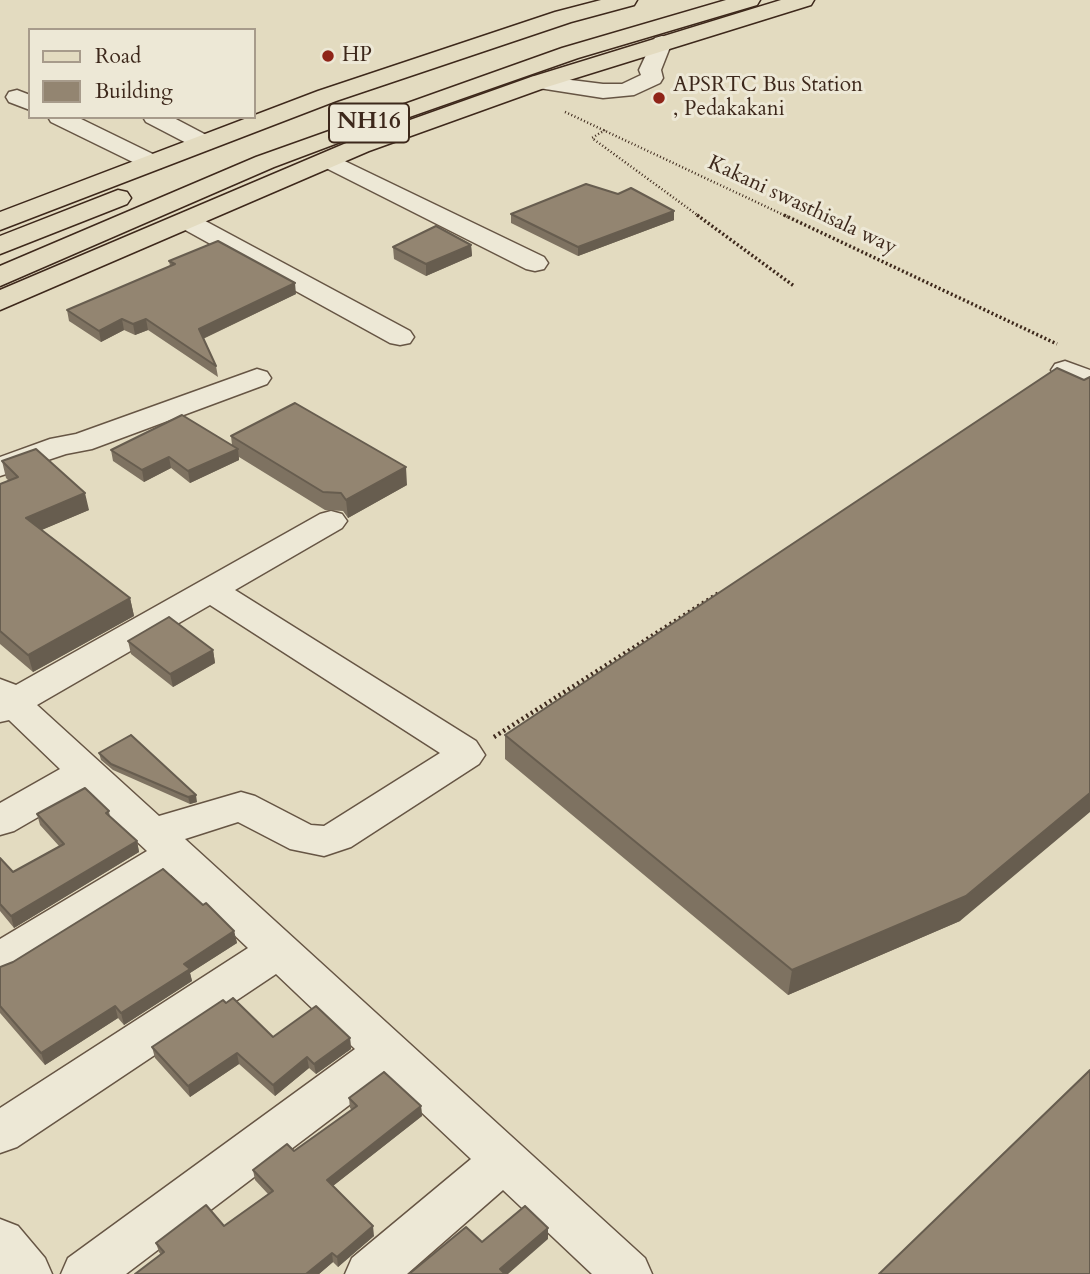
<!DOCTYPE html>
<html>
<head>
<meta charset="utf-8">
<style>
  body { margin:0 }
  #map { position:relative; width:1090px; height:1274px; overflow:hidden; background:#e3dbc0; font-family:Cardo,serif }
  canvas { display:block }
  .legend { position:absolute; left:28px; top:28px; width:228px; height:91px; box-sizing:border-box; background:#ede8d6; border:2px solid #a79b8b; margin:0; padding:9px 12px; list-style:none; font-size:21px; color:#3d281b }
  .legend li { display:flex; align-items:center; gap:14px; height:35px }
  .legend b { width:35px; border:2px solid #a79b8b }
</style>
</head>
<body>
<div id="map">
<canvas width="1090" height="1274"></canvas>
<ul class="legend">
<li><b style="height:9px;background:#e3dbc0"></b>Road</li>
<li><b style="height:19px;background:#938571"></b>Building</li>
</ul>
</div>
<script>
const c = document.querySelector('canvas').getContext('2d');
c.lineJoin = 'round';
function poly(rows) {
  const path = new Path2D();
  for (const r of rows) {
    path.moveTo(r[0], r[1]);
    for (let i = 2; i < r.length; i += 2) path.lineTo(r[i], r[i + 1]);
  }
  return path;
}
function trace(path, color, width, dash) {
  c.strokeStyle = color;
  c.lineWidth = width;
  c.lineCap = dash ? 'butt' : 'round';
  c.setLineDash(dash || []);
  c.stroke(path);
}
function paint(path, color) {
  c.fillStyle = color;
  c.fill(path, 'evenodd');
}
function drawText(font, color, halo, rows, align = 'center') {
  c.font = font + ' Cardo,serif';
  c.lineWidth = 6;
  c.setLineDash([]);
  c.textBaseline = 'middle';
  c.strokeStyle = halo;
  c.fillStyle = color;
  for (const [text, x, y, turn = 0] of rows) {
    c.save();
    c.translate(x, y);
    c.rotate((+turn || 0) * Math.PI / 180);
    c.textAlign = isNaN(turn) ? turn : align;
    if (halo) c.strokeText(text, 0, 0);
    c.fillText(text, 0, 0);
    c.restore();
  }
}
const minor = poly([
  [662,36,669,38,672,42,661,70,663,78,660,83,634,95,603,98,539,88,531,87,528,82,531,77,539,76,603,84,622,84,641,75,639,70,652,42,655,38,662,36],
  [17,90,30,95,30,110,9,102,6,97,9,92,17,90],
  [48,117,77,117,161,158,165,163,161,168,145,168,51,122,48,117],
  [143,117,172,117,212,138,216,143,212,148,204,150,196,148,146,122,143,117],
  [328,153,544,257,548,263,544,269,535,271,526,269,320,165,316,160,320,155,328,153],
  [187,214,196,216,410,331,414,337,410,343,400,345,390,343,178,226,175,221,178,216,187,214],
  [1065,361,1090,370,1090,390,1055,376,1051,370,1055,364,1065,361],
  [257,369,267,372,271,378,267,384,92,449,66,454,0,476,0,457,50,439,76,434,257,369],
  [331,511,342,514,347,521,342,528,235,590,476,741,485,755,479,764,351,847,324,856,290,849,238,822,185,839,645,1258,652,1274,592,1274,503,1190,407,1274,345,1274,352,1258,471,1159,385,1078,126,1274,61,1274,68,1258,355,1049,276,974,17,1147,0,1153,0,1108,248,948,171,875,15,972,0,977,0,939,147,851,83,791,14,831,0,835,0,803,60,769,9,720,0,722,0,679,16,685,320,514,331,511],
  [210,605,440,753,324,826,311,825,255,796,241,792,159,816,37,705,210,605],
  [0,1219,18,1226,45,1258,52,1274,0,1274,0,1219]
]);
const major = poly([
  [601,0,637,0,634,5,571,22,336,101,0,230,0,212,318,91,555,12,601,0],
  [781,0,814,0,811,5,547,87,369,151,0,310,0,290,351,141,531,77,781,0]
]);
const highway = poly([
  [726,0,760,0,757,5,578,58,375,129,274,167,0,286,0,266,256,157,562,48,726,0],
  [118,190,127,192,131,198,127,204,0,254,0,236,118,190]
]);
trace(minor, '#654', 3);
trace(major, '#3d281b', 3);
trace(highway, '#3d281b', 3);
trace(poly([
  [565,112,788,217],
  [605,130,592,138,700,217]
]), '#3d281b', 2.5, [1, 2.5]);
trace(poly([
  [697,215,794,286],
  [784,215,1057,344]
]), '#3d281b', 3.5, [2, 2.5]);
trace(poly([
  [494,737,719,593]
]), '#3d281b', 4.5, [2, 3.5]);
paint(minor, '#ede8d6');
paint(major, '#e3dbc0');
paint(highway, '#e3dbc0');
paint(poly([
  [674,211,674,220,578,256,511,223,511,214],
  [471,245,472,256,426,276,394,259,393,247],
  [169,261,296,294,203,339,216,366,218,377,148,330,135,335,124,330,101,342,69,321,67,310,170,266],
  [1084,380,960,921,788,995,505,759,505,735],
  [231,436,407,485,348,518,343,511,325,510,239,457,239,460,190,483,171,468,144,482,113,461,111,450,232,445],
  [2,461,89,510,41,530,130,598,134,616,33,672,0,644,0,484,9,481,6,478],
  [128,641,213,650,215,663,173,687,131,654],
  [99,753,197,802,190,804,113,770,101,760],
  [109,811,110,817,137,841,139,852,14,928,0,911,0,858,13,872,59,846,40,825,37,814],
  [203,905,234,931,237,943,190,973,192,981,124,1025,118,1018,45,1065,0,1013,0,967],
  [273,1037,350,1038,351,1049,316,1074,309,1068,275,1096,239,1064,190,1097,155,1058,152,1047],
  [349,1098,421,1106,422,1116,333,1186,374,1236,338,1267,333,1262,319,1274,135,1274,161,1255,159,1252,156,1243,224,1226,268,1194,255,1180,253,1170,294,1151,352,1110,350,1108]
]), '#7e7261');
paint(poly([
  [674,211,674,220,578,256,578,247],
  [471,245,472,256,426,276,426,264],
  [295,283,296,294,200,340,199,329],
  [122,319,124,330,101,342,99,331],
  [146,319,148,330,135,335,133,324],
  [238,449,239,460,190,483,188,471],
  [169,457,171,468,144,482,142,470],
  [406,467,407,485,348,518,346,500],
  [85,493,89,510,30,535,26,518],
  [130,598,134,616,33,672,28,655],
  [213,650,215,663,173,687,170,674],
  [1090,793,1090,812,960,921,788,995,792,970],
  [196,795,197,802,190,804,188,797],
  [137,841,139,852,14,928,11,916],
  [234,931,237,943,190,973,192,981,124,1025,121,1013,184,964],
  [115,1006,118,1018,45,1065,41,1053],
  [350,1038,351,1049,316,1074,314,1064],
  [237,1053,239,1064,190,1097,188,1086],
  [307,1057,309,1068,275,1096,273,1085],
  [421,1106,422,1116,329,1189,327,1180],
  [373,1226,374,1236,338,1267,337,1257],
  [548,1228,548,1239,508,1274,500,1274,500,1269],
  [332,1253,333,1262,319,1274,306,1274]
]), '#675d4f');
const building = poly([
  [586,184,618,194,631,188,674,211,578,247,511,214,586,184],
  [436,226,471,245,426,264,393,247,436,226],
  [218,241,295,283,199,329,216,366,146,319,133,324,122,319,99,331,67,310,175,264,169,261,218,241],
  [1057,368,1084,380,1090,377,1090,793,966,896,792,970,505,735,1057,368],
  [295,403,406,467,346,500,341,493,323,492,231,436,295,403],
  [182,415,238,449,188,471,169,457,142,470,111,450,182,415],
  [36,449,85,493,26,518,130,598,28,655,0,631,0,484,18,477,2,461,36,449],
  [169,617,213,650,170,674,128,641,169,617],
  [131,735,196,795,188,797,111,764,99,753,131,735],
  [85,788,109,811,106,813,137,841,11,916,0,904,0,858,13,872,64,844,37,814,85,788],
  [163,869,203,905,206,903,234,931,184,964,190,969,121,1013,115,1006,41,1053,0,1006,0,967,13,962,163,869],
  [233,998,273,1037,316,1006,350,1038,314,1064,307,1057,273,1085,237,1053,188,1086,152,1047,223,1000,226,1003,233,998],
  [1090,1070,1090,1274,879,1274,1090,1070],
  [384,1072,421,1106,327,1180,373,1226,337,1257,332,1253,306,1274,135,1274,164,1252,156,1243,206,1205,224,1226,273,1191,253,1170,287,1144,294,1151,357,1106,349,1098,384,1072],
  [525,1206,548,1228,500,1269,505,1274,409,1274,466,1227,482,1242,525,1206]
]);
paint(building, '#938571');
trace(building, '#675d4f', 2);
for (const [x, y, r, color] of [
  [328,56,7,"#8f2418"],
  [659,98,7,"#8f2418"]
]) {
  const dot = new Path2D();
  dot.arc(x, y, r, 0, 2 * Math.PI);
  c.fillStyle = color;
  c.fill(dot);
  trace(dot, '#ede8d6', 2.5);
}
drawText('21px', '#3d281b', '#ede8d6', [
  ["HP",342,56],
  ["APSRTC Bus Station",673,86],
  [", Pedakakani",673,110]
], 'left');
drawText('21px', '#3d281b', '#ede8d6', [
  ["Kakani swasthisala way",802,206,25]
]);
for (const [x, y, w] of [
  [369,123,80]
]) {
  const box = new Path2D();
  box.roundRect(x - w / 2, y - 19.5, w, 39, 5);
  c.fillStyle = '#ede8d6';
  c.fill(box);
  trace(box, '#3d281b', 2);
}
drawText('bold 23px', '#3d281b', null, [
  ["NH16",369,123]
]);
</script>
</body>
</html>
